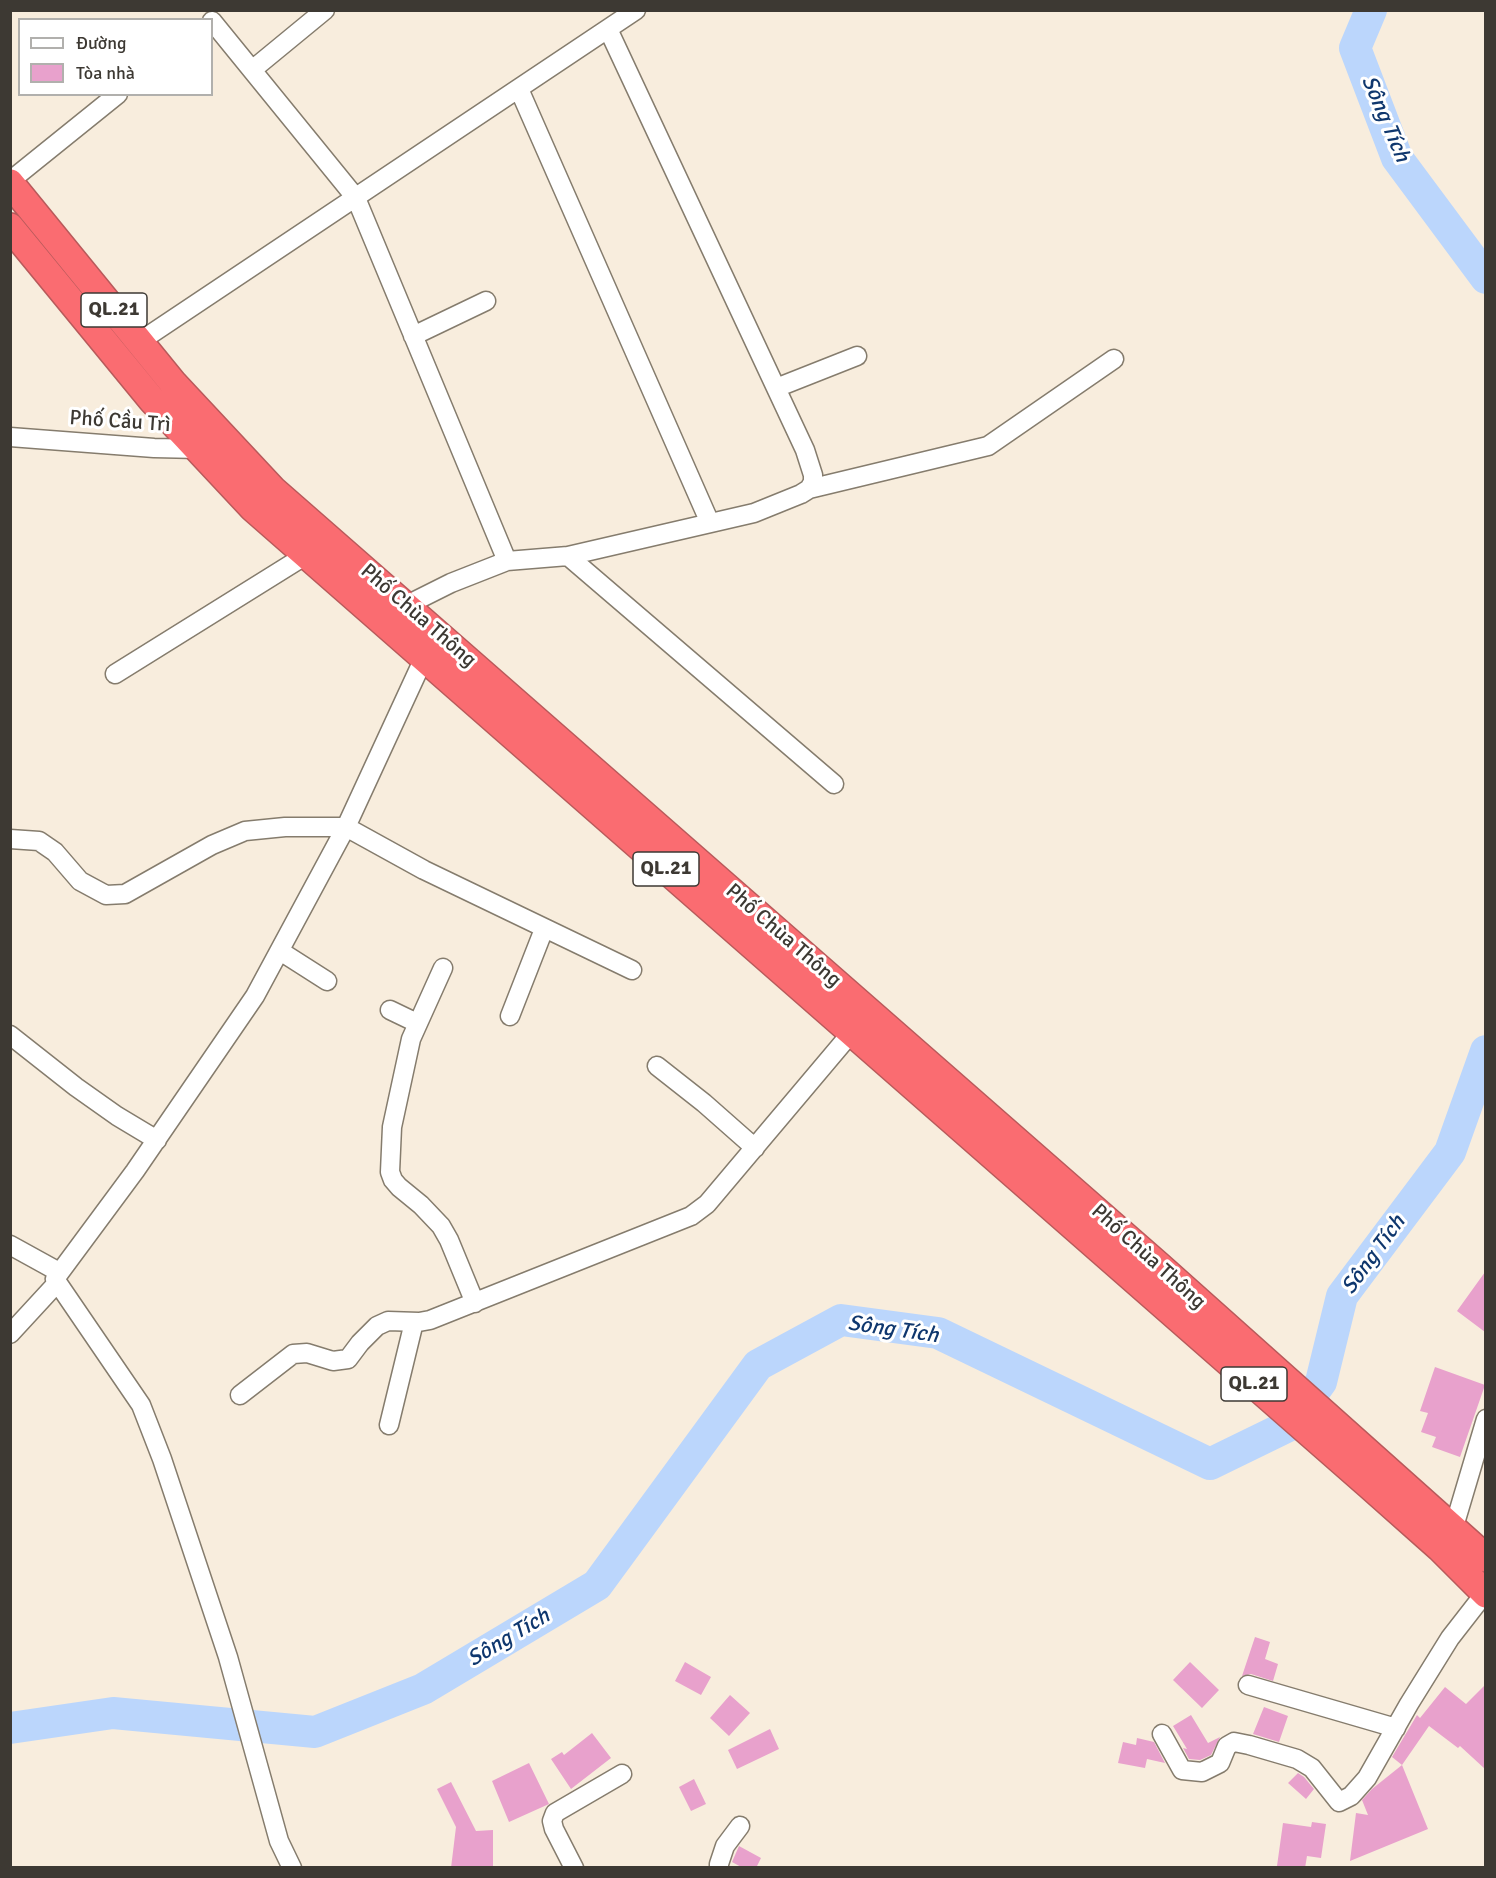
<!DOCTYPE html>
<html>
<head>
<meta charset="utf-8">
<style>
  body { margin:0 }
  #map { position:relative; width:1496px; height:1878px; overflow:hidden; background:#f8eddd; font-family:Signika,sans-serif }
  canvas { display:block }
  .frame { position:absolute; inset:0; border:12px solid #3d3933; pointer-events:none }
  .legend { position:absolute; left:18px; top:18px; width:195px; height:78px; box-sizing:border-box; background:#fff; border:2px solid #b1b0ad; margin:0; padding:8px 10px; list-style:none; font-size:18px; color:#3d3933 }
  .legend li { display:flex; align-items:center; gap:12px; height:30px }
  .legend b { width:30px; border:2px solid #b1b0ad }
</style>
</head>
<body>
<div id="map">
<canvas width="1496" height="1878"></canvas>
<div class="frame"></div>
<ul class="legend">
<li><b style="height:8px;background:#fff"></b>Đường</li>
<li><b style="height:16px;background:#e8a1cc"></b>Tòa nhà</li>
</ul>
</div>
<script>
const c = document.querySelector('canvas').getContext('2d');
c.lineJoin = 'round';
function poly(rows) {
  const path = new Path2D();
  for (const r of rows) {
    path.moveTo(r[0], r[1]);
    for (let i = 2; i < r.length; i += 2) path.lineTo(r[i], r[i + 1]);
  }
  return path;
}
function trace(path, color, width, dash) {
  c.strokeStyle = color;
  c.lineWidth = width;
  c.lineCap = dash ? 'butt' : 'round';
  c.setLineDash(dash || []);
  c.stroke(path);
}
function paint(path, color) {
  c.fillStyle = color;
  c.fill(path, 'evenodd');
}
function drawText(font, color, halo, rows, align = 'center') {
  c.font = font + ' Signika,sans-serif';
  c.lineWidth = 6;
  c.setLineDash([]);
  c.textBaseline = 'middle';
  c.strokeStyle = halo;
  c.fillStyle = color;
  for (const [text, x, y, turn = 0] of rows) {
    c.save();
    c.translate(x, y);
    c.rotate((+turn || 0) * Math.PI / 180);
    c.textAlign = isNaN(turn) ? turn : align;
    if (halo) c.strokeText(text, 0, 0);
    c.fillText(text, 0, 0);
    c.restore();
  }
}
trace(poly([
  [1371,10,1355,48,1397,158,1486,278],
  [10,1728,113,1713,315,1732,423,1689,597,1585,758,1365,841,1320,938,1333,1210,1464,1290,1425,1321,1382,1342,1296,1450,1152,1486,1051]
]), '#bbd6fc', 32);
paint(poly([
  [1485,1272,1485,1332,1457,1311],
  [1435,1367,1485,1385,1460,1457,1432,1447,1436,1437,1421,1432,1428,1413,1420,1411],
  [1255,1637,1270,1642,1265,1659,1278,1664,1273,1681,1251,1674,1242,1676],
  [685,1662,711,1677,701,1695,675,1681],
  [1190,1662,1219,1690,1202,1708,1173,1680],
  [1485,1685,1485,1769,1460,1746,1458,1748,1429,1726,1402,1765,1392,1757,1417,1715,1420,1718,1445,1687,1466,1704],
  [730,1695,750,1713,729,1736,710,1718],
  [1264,1707,1288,1716,1279,1742,1253,1734],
  [1191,1715,1208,1743,1220,1737,1211,1755,1200,1760,1189,1759,1183,1748,1187,1749,1173,1726],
  [770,1729,779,1749,737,1769,728,1750],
  [592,1733,611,1758,571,1789,551,1759,562,1752,564,1755],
  [1137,1738,1154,1742,1165,1763,1147,1759,1145,1768,1118,1763,1123,1742,1136,1745],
  [529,1763,549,1804,509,1822,492,1781],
  [1402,1765,1428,1829,1350,1861,1356,1813,1368,1815,1362,1800,1372,1789],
  [1298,1773,1304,1777,1314,1789,1306,1799,1288,1783],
  [694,1779,706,1804,691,1811,679,1787],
  [451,1782,476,1831,493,1830,493,1868,451,1868,456,1827,437,1789],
  [1312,1822,1326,1824,1321,1858,1307,1856,1305,1868,1277,1866,1283,1823,1311,1827],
  [739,1846,761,1858,756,1868,743,1868,732,1862]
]), '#e8a1cc');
const minor = poly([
  [212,21,356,198,507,561],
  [252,70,325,10],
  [519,89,710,523],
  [10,181,118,94],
  [413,336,486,301],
  [139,342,636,10],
  [776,388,857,356],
  [10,437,154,448,199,449,202,446],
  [809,489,988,446,1114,359],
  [568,556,834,784],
  [405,606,451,583,507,561,568,556,754,513,801,494,809,489,813,482,813,475,805,450,608,29],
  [115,674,306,555],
  [10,839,39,841,55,852,80,881,106,895,125,894,212,845,245,831,285,827,346,827,424,870,632,970],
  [280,951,327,981],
  [443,968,411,1039,392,1127,390,1172,393,1180,399,1187,421,1205,441,1226,449,1240,475,1303],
  [390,1010,417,1023],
  [510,1016,544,929],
  [10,1035,76,1087,117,1116,157,1140],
  [657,1066,704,1103,755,1148],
  [10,1245,59,1272],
  [10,1334,57,1283],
  [240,1395,293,1354,307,1353,333,1361,348,1359,360,1343,377,1326,388,1321,419,1322,430,1320,691,1216,707,1204,852,1032],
  [389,1425,414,1322],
  [1448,1537,1453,1530,1486,1419],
  [1248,1685,1396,1728],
  [1162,1734,1182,1770,1202,1772,1220,1763,1227,1746,1234,1742,1249,1745,1297,1759,1312,1768,1339,1802,1351,1796,1367,1778,1409,1704,1450,1638,1485,1593],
  [292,1868,279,1841,228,1657,162,1459,141,1405,55,1279,135,1171,255,996,346,827,424,658],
  [574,1868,554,1829,552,1821,555,1813,622,1774],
  [719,1868,719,1864,725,1846,740,1826]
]);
const highway = poly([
  [10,183,173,383,273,490,1159,1266,1486,1558],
  [10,227,152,400,253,508,1369,1485,1440,1548,1486,1594]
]);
trace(minor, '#857c6d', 21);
trace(highway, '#b85a5b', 30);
trace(minor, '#fff', 18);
trace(highway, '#fa6c71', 27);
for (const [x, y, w] of [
  [114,310,66],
  [666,869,66],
  [1254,1384,66]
]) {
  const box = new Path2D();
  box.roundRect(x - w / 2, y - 17, w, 34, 4.5);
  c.fillStyle = '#fff';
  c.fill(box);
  trace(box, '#3d3933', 1.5);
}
drawText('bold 20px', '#3d3933', null, [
  ["QL.21",114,310],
  ["QL.21",666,869],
  ["QL.21",1254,1384]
]);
drawText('21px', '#3d3933', '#fff', [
  ["Phố Cầu Trì",120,422,4],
  ["Phố Chùa Thông",418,616,41],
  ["Phố Chùa Thông",783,936,41],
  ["Phố Chùa Thông",1148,1257,42]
]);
drawText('italic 22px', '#0f376e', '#fff', [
  ["Sông Tích",1385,119,67],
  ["Sông Tích",1374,1255,-54],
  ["Sông Tích",893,1330,8],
  ["Sông Tích",509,1638,-31]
]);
</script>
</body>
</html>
